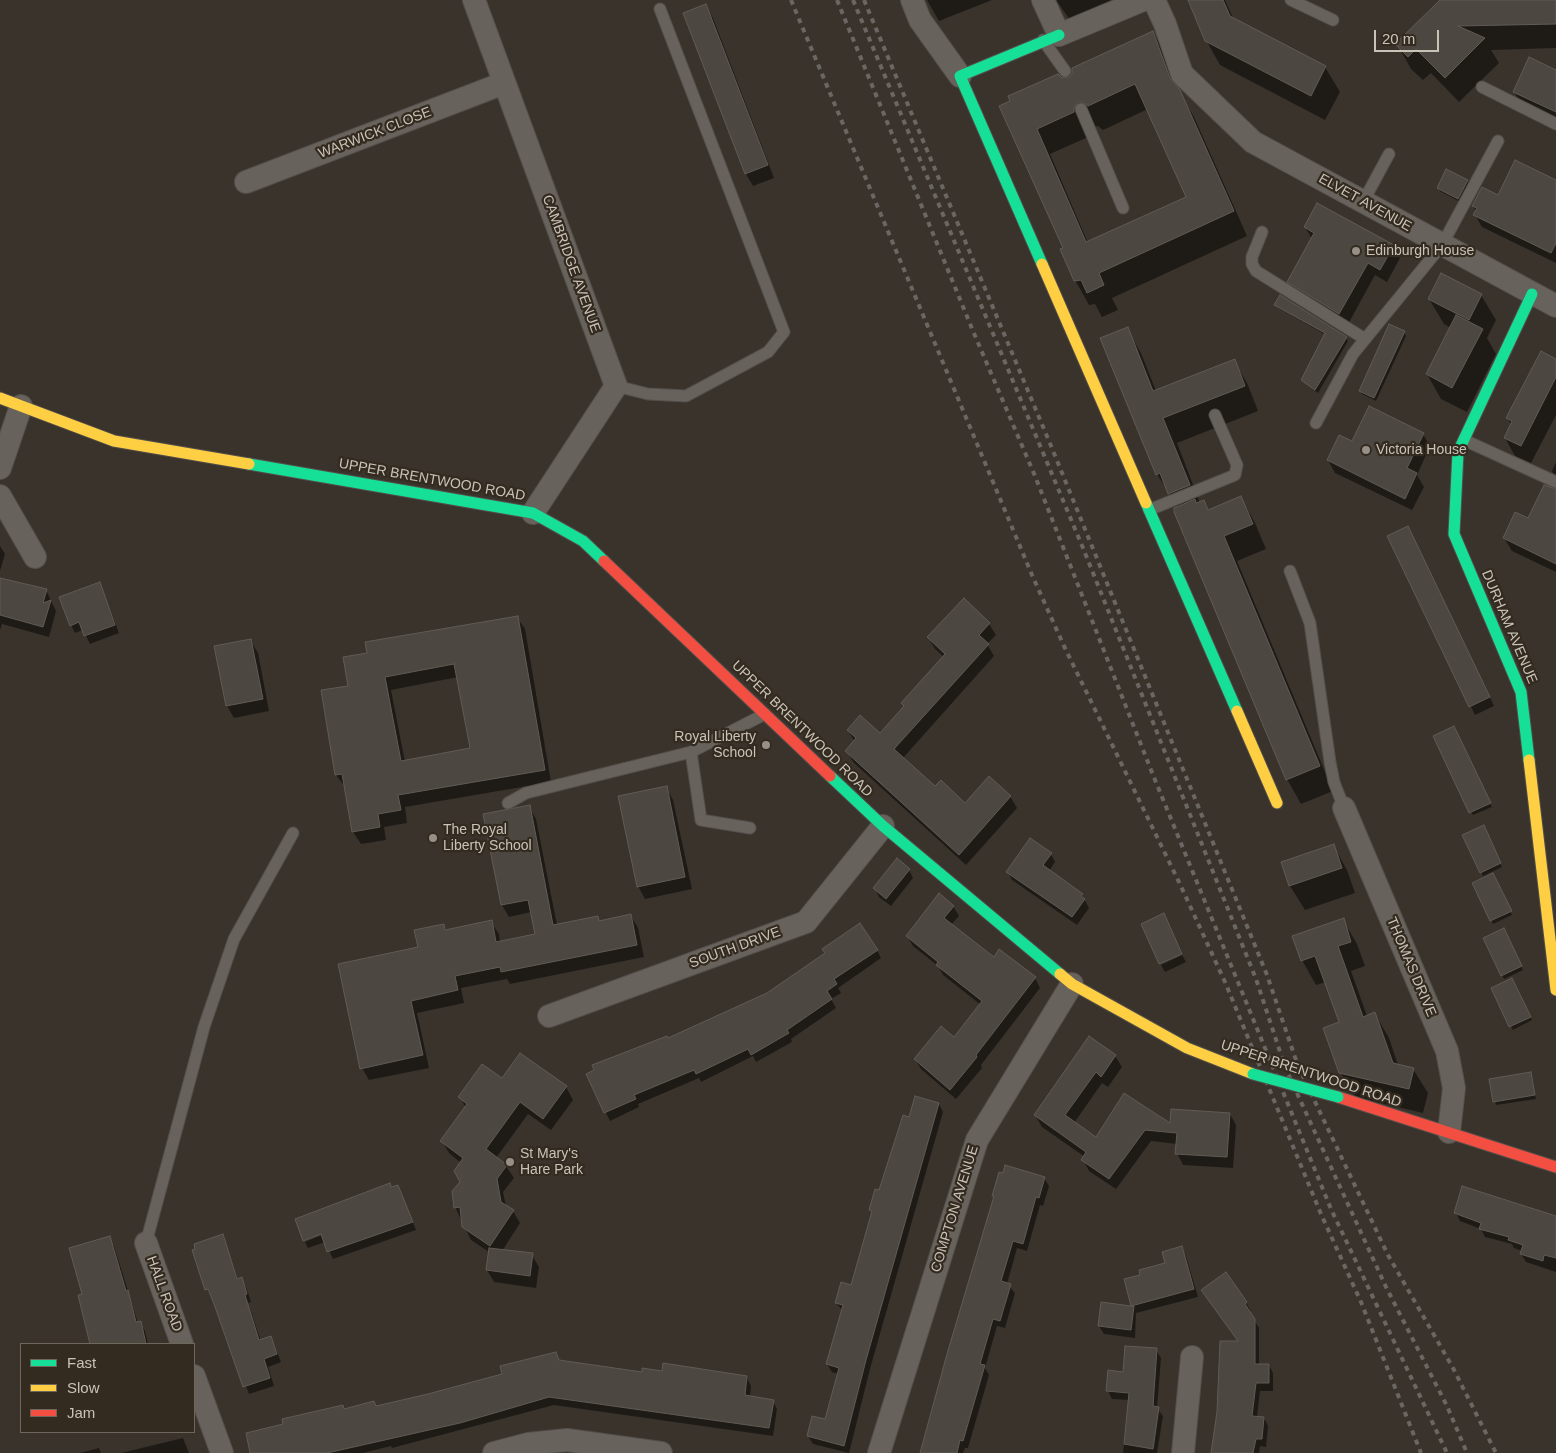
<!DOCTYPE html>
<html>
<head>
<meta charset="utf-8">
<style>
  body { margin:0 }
  #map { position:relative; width:1556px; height:1453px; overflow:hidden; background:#39332c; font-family:Arial,sans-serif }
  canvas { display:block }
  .legend { position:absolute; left:20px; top:1343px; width:175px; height:90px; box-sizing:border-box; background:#342b20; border:1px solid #70675c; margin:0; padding:6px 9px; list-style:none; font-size:15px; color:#c9c2b7 }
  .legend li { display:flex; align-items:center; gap:10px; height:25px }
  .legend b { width:25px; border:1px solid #70675c }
  .scale { position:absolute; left:1374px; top:30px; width:65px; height:22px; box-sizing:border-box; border:2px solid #c9c2b7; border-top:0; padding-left:6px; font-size:15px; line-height:18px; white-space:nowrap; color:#c9c2b7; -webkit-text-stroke:4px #342b20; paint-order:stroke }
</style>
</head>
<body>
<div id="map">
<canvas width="1556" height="1453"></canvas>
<ul class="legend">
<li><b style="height:6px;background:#16e098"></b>Fast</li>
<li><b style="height:6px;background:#ffcf43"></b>Slow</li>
<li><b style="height:6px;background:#f24e42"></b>Jam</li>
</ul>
<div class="scale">20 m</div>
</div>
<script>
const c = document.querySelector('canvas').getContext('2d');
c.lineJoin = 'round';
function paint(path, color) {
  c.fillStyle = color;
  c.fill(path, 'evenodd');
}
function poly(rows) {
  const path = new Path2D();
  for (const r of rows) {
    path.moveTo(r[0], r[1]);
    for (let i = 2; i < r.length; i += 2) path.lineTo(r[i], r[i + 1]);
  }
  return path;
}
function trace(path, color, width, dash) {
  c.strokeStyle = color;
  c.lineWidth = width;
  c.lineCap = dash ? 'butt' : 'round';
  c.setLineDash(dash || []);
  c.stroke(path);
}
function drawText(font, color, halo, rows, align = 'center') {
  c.font = font + ' Arial,sans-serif';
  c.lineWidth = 4.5;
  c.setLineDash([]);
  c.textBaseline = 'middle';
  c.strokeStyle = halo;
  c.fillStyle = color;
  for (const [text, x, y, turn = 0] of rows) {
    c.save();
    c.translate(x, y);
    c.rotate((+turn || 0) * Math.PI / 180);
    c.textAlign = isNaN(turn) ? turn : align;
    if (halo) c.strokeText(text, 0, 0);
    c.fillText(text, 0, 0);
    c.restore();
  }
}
paint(poly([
  [927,0,992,0,939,21],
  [1056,0,1118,0,1070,20],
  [1189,0,1225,0,1234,20,1325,67,1340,92,1325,120,1220,65,1206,40],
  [1442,0,1556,0,1556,48,1491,50,1499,63,1459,102,1431,73,1423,80,1411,69,1397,44],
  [706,6,713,18,774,178,753,186,746,174],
  [1153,32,1167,57,1178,90,1194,117,1247,236,1112,298,1118,310,1102,317,1095,304,1089,305,1075,280,1064,248,1000,107,1062,79,1070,79],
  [1148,109,1187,197,1088,243,1050,154,1088,137,1092,127,1098,126,1103,130],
  [1556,71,1556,129,1529,117,1514,92],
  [1447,171,1468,181,1470,185,1460,202,1440,191,1438,188],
  [1556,181,1556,263,1482,227,1475,215,1476,211,1473,206],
  [1305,227,1393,246,1400,258,1387,282,1375,275,1347,326,1296,294,1288,281,1312,239],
  [1442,274,1481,295,1496,320,1487,338,1496,354,1467,412,1441,399,1427,374,1451,328,1444,324,1429,299],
  [1275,305,1346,337,1348,341,1318,393,1302,380,1326,335,1278,308],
  [1127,329,1141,353,1156,391,1234,361,1248,385,1258,411,1177,443,1200,503,1203,501,1209,511,1241,498,1255,523,1266,549,1237,561,1333,791,1301,804,1287,779,1178,508,1157,474],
  [1404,332,1406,336,1376,401,1362,394,1360,391],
  [1556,361,1556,415,1531,463,1515,456,1505,438,1511,425,1508,418],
  [1423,434,1430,446,1417,475,1424,487,1412,510,1335,473,1328,460,1352,442],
  [1556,462,1556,479,1552,471],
  [1556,491,1556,572,1512,551,1504,538,1529,520],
  [1412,535,1494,706,1475,715,1388,537],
  [0,546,5,554,0,571],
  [0,578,46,590,56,611,49,637,2,624,0,630],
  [100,584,119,633,90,644,83,630,75,633,71,625],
  [517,617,525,629,551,782,405,807,407,823,384,827,386,840,361,844,353,832,345,787,336,775,322,691,350,687],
  [458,677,471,749,405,762,391,690],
  [989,624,996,635,987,644,994,656,903,758,935,788,966,804,1010,796,1017,808,966,865,853,762,847,751,855,742,848,731,880,735,905,707,902,703,944,657,935,649,928,637],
  [250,640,258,653,269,711,234,718,227,706],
  [1456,731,1492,807,1473,815,1471,812],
  [666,787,673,800,692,889,645,899,638,886],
  [529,806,536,819,557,925,597,917,600,922,631,916,638,928,644,957,510,984,507,979,461,988,464,1003,417,1013,429,1068,369,1080,362,1068,419,948,443,925,447,931,491,922,499,934,500,942,536,935,531,912,509,917,502,905],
  [1485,830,1502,867,1483,876,1464,835],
  [1333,845,1347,870,1355,893,1305,910,1290,886,1283,863],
  [1051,854,1055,862,1049,871,1082,895,1089,908,1077,925,1012,880,1008,872],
  [909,870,913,878,891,906,879,897,875,888],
  [1495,878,1512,915,1493,924,1474,884],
  [953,906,959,916,951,925,994,958,1035,978,1040,988,981,1065,982,1068,956,1099,921,1069,915,1059,954,1039,981,1005,943,975,938,966,913,946,907,936],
  [1343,920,1357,944,1365,966,1351,971,1367,1016,1375,1014,1389,1038,1398,1065,1413,1069,1428,1093,1423,1113,1355,1097,1340,1072,1340,1023,1326,982,1316,985,1302,960],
  [1505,933,1523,970,1504,979,1502,975],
  [877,950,881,958,838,988,841,993,831,999,836,1008,791,1039,792,1042,756,1062,753,1056,701,1082,699,1078,638,1104,639,1107,610,1121,588,1075,596,1071,594,1066,615,1056,616,1058,668,1040],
  [1182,955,1186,962,1165,972,1161,965],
  [1514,983,1532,1020,1513,1030,1511,1026],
  [1115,1056,1122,1067,1108,1087,1102,1083,1074,1123,1096,1139,1125,1095,1171,1126,1230,1114,1236,1125,1233,1168,1183,1165,1177,1153,1177,1144,1151,1141,1116,1189,1089,1171,1083,1160,1085,1157,1042,1127,1035,1115],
  [1530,1073,1536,1099,1496,1105,1491,1080],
  [502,1080,566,1087,573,1100,551,1130,528,1114,496,1158,506,1166,514,1178,503,1192,506,1206,513,1211,520,1223,502,1251,532,1255,539,1267,536,1288,494,1282,487,1270,489,1252,471,1240,455,1207,462,1182,461,1163,449,1153,442,1141,466,1108,460,1097],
  [939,1104,943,1112,870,1369,849,1453,813,1444,808,1436,826,1421,839,1374,832,1372,827,1364,843,1311,836,1303,851,1286,873,1215,870,1210,910,1119],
  [1044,1178,1049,1186,1043,1206,1040,1205,1027,1251,1017,1248,1007,1284,1015,1293,1005,1328,997,1326,985,1368,989,1375,968,1448,965,1448,963,1453,921,1453,995,1198,993,1196],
  [398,1186,416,1230,333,1259,325,1242,308,1248,305,1242,327,1233],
  [1463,1188,1556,1216,1556,1272,1526,1262,1521,1254,1522,1251,1514,1248,1512,1244,1485,1237,1481,1229,1460,1221,1456,1213],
  [223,1236,238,1280,241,1279,246,1287,251,1302,248,1303,261,1341,271,1337,281,1362,268,1367,274,1386,249,1394,212,1297,207,1289],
  [109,1238,114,1246,138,1323,140,1323,145,1331,148,1344,92,1344,80,1295,83,1294],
  [1181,1248,1186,1256,1198,1297,1136,1313,1135,1338,1104,1334,1099,1326,1102,1304,1132,1307,1125,1280,1142,1276,1167,1264],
  [1225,1273,1246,1303,1251,1311,1249,1312,1259,1328,1259,1365,1269,1365,1273,1373,1273,1391,1260,1391,1257,1417,1264,1418,1268,1426,1266,1447,1260,1446,1259,1453,1212,1453,1239,1342,1202,1290],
  [1156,1350,1161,1358,1157,1408,1163,1416,1157,1453,1123,1453,1129,1400,1112,1399,1108,1391,1125,1373],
  [556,1353,560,1361,643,1373,663,1372,747,1378,751,1386,750,1397,773,1401,777,1409,773,1436,554,1405,392,1448,391,1446,363,1453,252,1453,285,1425,342,1406,345,1410,377,1407,504,1375],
  [183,1438,189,1453,121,1453],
  [99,1448,101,1453,80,1453]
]), '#0007');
const building = poly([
  [1188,0,1223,0,1230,16,1326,66,1311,96,1205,41,1188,0],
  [1440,0,1556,0,1556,24,1458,26,1485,38,1445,78,1416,49,1408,57,1395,44,1440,0],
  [706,4,768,165,745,174,683,13,706,4],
  [1153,31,1170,78,1180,90,1234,211,1099,273,1104,285,1087,293,1081,280,1074,281,1060,249,1063,248,999,106,1010,101,1008,96,1058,74,1062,78,1069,77,1072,74,1072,68,1153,31],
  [1135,84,1186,197,1086,242,1037,129,1074,112,1074,108,1078,102,1082,102,1088,106,1135,84],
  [1529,57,1556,70,1556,112,1513,92,1529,57],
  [1515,160,1556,180,1556,243,1551,253,1473,215,1477,208,1472,206,1482,187,1498,195,1515,160],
  [1446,169,1468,180,1458,199,1437,188,1446,169],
  [1317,203,1394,245,1380,270,1368,263,1339,314,1287,282,1314,233,1304,227,1317,203],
  [1441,273,1482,294,1469,320,1428,299,1441,273],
  [1280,295,1347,337,1315,390,1301,380,1325,333,1274,305,1280,295],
  [1456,315,1483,329,1452,388,1426,374,1456,315],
  [1389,324,1405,331,1374,398,1359,391,1389,324],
  [1128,327,1153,391,1235,359,1245,386,1163,418,1190,485,1168,494,1160,473,1156,475,1100,338,1128,327],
  [1541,351,1556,359,1556,377,1521,446,1504,438,1512,421,1506,418,1541,351],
  [1369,406,1424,433,1407,468,1417,473,1405,499,1327,460,1339,435,1352,441,1369,406],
  [1544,485,1556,489,1556,564,1503,538,1515,512,1528,518,1544,485],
  [1241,496,1253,524,1224,536,1320,766,1286,780,1174,512,1174,508,1195,499,1196,503,1204,500,1208,510,1241,496],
  [1408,526,1490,697,1469,707,1387,536,1408,526],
  [0,578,47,589,43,603,51,600,43,627,0,615,0,578],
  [100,582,115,625,84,636,79,622,70,626,59,597,100,582],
  [964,598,990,623,979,635,989,644,894,749,935,786,941,780,965,803,989,776,1011,796,959,855,845,751,856,738,847,730,860,715,880,733,904,706,901,703,945,654,927,637,964,598],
  [518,616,545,770,398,795,401,810,378,814,380,827,352,832,342,774,335,775,321,690,348,686,343,657,367,653,365,642,518,616],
  [454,664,470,748,401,761,385,677,454,664],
  [251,639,263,699,226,706,214,646,251,639],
  [1454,726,1491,803,1469,813,1433,736,1454,726],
  [667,786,685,877,637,887,618,796,667,786],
  [530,805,553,925,598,916,599,921,631,914,637,945,501,972,500,967,455,976,458,990,411,1001,423,1055,360,1069,338,964,418,947,414,930,444,924,445,930,492,920,496,942,535,934,528,900,501,905,483,814,530,805],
  [1484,825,1501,863,1480,873,1462,835,1484,825],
  [1030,838,1052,853,1043,865,1083,894,1081,896,1085,899,1072,917,1006,872,1030,838],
  [1334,844,1342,868,1289,886,1281,862,1334,844],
  [897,858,910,869,886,899,873,888,897,858],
  [1493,873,1512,911,1490,921,1472,883,1493,873],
  [939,893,954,906,944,918,994,957,999,949,1036,977,976,1055,977,1057,950,1090,914,1059,941,1026,954,1037,982,1001,936,965,938,962,906,936,939,893],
  [1164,913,1182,954,1159,964,1141,924,1164,913],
  [1344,918,1351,942,1338,946,1363,1017,1375,1012,1393,1063,1414,1068,1409,1089,1339,1073,1323,1028,1339,1022,1315,956,1301,961,1292,936,1344,918],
  [860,923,878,950,834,979,837,984,827,991,832,999,787,1030,789,1033,751,1055,748,1049,696,1074,694,1070,634,1095,636,1099,604,1113,586,1074,594,1070,592,1065,667,1036,668,1038,767,993,825,953,822,949,860,923],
  [1504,928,1522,966,1501,976,1483,938,1504,928],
  [1512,978,1531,1017,1509,1027,1491,988,1512,978],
  [1089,1036,1116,1055,1101,1077,1096,1072,1065,1115,1096,1137,1124,1093,1170,1123,1171,1109,1230,1113,1227,1157,1175,1154,1177,1133,1145,1130,1109,1179,1081,1160,1086,1152,1034,1115,1089,1036],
  [520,1053,567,1086,543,1119,520,1102,486,1149,507,1165,497,1179,501,1202,514,1210,490,1246,462,1227,460,1207,454,1208,452,1191,460,1182,454,1171,463,1158,440,1141,467,1104,458,1097,482,1064,502,1078,520,1053],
  [1531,1072,1535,1095,1493,1102,1489,1079,1531,1072],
  [915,1096,939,1103,866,1360,844,1446,807,1436,812,1416,825,1419,839,1368,826,1364,843,1305,835,1303,841,1282,851,1285,872,1211,869,1210,875,1189,879,1190,903,1115,909,1117,915,1096],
  [1005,1165,1045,1177,1039,1198,1036,1197,1023,1244,1013,1241,1001,1281,1011,1284,1000,1321,993,1319,980,1364,985,1365,963,1441,960,1440,957,1453,920,1453,947,1354,994,1196,992,1196,999,1172,1003,1173,1005,1165],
  [390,1183,391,1187,398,1185,413,1222,327,1252,321,1234,303,1241,295,1219,390,1183],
  [1462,1186,1556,1216,1556,1258,1544,1255,1543,1261,1520,1254,1523,1245,1508,1240,1509,1237,1479,1229,1481,1223,1454,1213,1462,1186],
  [223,1234,237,1279,242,1277,247,1294,245,1295,259,1340,271,1336,277,1354,264,1359,270,1378,243,1387,214,1304,208,1289,205,1290,192,1250,195,1249,194,1244,223,1234],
  [110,1236,126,1291,128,1290,136,1322,141,1321,146,1344,90,1344,78,1295,82,1294,69,1248,110,1236],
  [1182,1246,1194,1289,1131,1306,1134,1306,1131,1330,1098,1326,1101,1302,1131,1306,1124,1279,1140,1275,1139,1270,1165,1263,1162,1252,1182,1246],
  [489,1248,533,1253,530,1276,486,1270,489,1248],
  [1226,1272,1247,1302,1245,1304,1255,1319,1255,1364,1269,1364,1269,1383,1256,1383,1252,1416,1264,1417,1262,1439,1256,1439,1253,1453,1211,1453,1217,1412,1220,1341,1238,1341,1201,1290,1226,1272],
  [1125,1346,1157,1348,1153,1406,1159,1407,1153,1449,1124,1444,1129,1393,1106,1391,1108,1370,1123,1372,1125,1346],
  [556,1352,559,1360,642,1372,642,1368,662,1371,663,1363,747,1376,745,1395,774,1400,769,1428,549,1397,460,1423,327,1453,250,1453,246,1433,283,1424,282,1419,343,1405,344,1409,374,1401,376,1406,428,1394,502,1374,500,1366,556,1352]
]);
paint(building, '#4c4741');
trace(building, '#615b54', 1);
const lane = poly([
  [1291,0,1333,20],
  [1043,40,1065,71],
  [1482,87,1556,124],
  [1081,109,1123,208],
  [1363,202,1389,154],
  [1262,232,1252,257,1252,264,1256,271,1365,339],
  [616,386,648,394,686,396,768,352,784,332,660,9],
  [1316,423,1353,354,1442,245,1498,141],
  [1464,440,1556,482],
  [1149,510,1235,475,1237,465,1215,415],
  [1290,571,1310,623,1330,762,1334,782,1344,808],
  [508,803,526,793,691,752],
  [750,828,701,820,691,752,765,714],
  [146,1243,204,1027,234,939,293,833]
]);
const street = poly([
  [474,0,616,386,533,513],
  [912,0,920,20,960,76],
  [1043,0,1059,35,1143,0],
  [1154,0,1165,24,1182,74,1253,142,1556,306],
  [246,182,504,83],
  [0,468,21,406],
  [0,496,35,557],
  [1344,808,1447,1051,1454,1088,1449,1132],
  [549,1016,806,922,883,826],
  [146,1243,182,1344],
  [194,1376,222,1453],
  [494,1453,528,1444,567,1440,661,1453],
  [879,1453,977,1140,1072,984],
  [1183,1453,1192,1357]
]);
const fast = poly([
  [1042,264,960,76,1059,35],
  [249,464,533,513,583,541,604,561],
  [1146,503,1237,711],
  [1529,760,1521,692,1454,534,1458,452,1532,294],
  [830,776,883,826,1060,974]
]);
const slow = poly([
  [1042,264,1146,503],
  [0,398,114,441,249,464],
  [1237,711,1277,803],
  [1529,760,1556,990],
  [1060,974,1072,984,1187,1048,1253,1074]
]);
const jam = poly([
  [604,561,830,776],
  [1338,1097,1556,1167]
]);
trace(lane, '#544f4a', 13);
trace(street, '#544f4a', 24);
trace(fast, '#544f4a', 13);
trace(slow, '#544f4a', 13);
trace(jam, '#544f4a', 13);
trace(lane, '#67625c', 11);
trace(street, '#67625c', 22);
trace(fast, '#16e098', 11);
trace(slow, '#ffcf43', 11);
trace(jam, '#f24e42', 11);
trace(poly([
  [791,0,1032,575,1064,646,1179,882,1225,982,1321,1214,1361,1302,1421,1453],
  [837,0,973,331,1035,476,1153,775,1331,1209,1447,1453],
  [853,0,1083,548,1256,979,1285,1067,1386,1287,1447,1406,1467,1453],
  [864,0,1049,441,1267,975,1298,1066,1388,1255,1453,1368,1496,1453]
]), '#6a6661', 4, [5, 5]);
const fastBridge = poly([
  [1253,1074,1338,1097]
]);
trace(fastBridge, '#544f4a', 13, []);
trace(fastBridge, '#16e098', 11);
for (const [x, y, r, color] of [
  [1356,251,5,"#979086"],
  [1366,450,5,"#979086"],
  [766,745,5,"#979086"],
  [433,838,5,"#979086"],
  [510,1162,5,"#979086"]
]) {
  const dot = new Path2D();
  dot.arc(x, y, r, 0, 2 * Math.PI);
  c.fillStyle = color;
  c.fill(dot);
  trace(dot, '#342b20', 2);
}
drawText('14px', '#c9c2b7', '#342b20', [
  ["WARWICK CLOSE",375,133,-21],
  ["ELVET AVENUE",1365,203,29],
  ["CAMBRIDGE AVENUE",571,264,70],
  ["UPPER BRENTWOOD ROAD",432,480,10],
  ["DURHAM AVENUE",1509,627,67],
  ["UPPER BRENTWOOD ROAD",802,729,44],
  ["SOUTH DRIVE",735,948,-20],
  ["THOMAS DRIVE",1411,967,67],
  ["UPPER BRENTWOOD ROAD",1311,1074,18],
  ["COMPTON AVENUE",955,1209,-73],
  ["HALL ROAD",164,1294,70]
]);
drawText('14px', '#c9c2b7', '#342b20', [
  ["Edinburgh House",1366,251],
  ["Victoria House",1376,450],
  ["Royal Liberty",756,737,"right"],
  ["School",756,753,"right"],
  ["The Royal",443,830],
  ["Liberty School",443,846],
  ["St Mary's",520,1154],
  ["Hare Park",520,1170]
], 'left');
</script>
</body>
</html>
